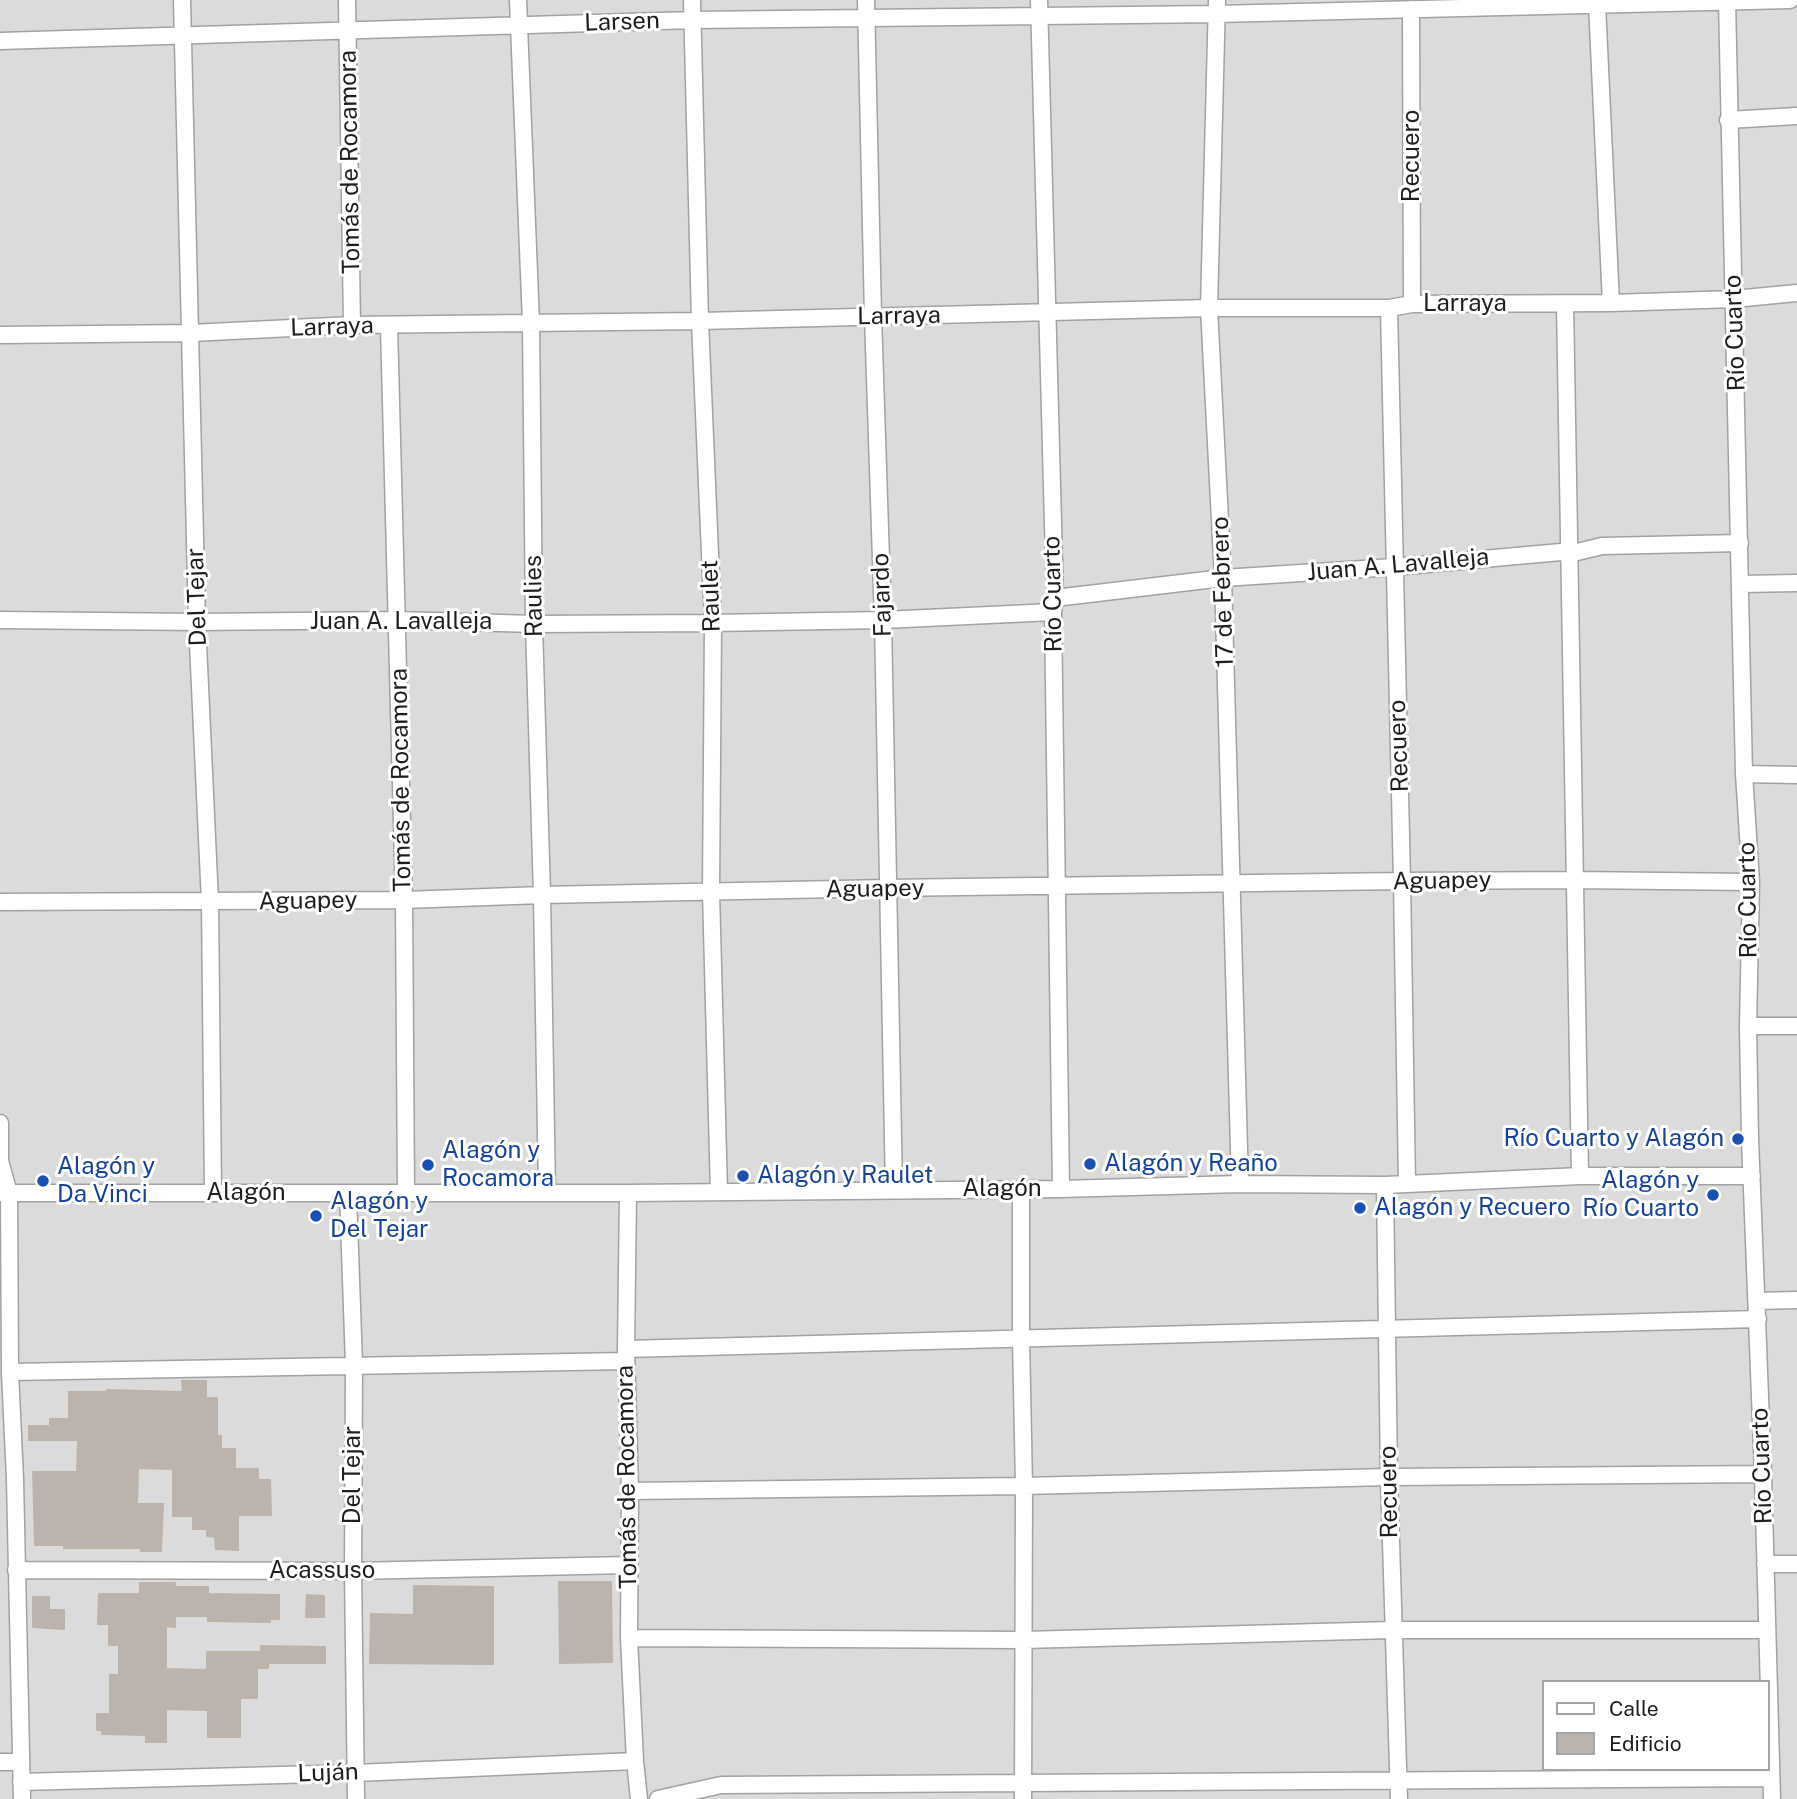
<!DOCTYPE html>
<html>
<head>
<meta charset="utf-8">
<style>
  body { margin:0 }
  #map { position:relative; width:1797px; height:1799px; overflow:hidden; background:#eeece5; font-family:"Public Sans",sans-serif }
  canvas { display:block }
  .legend { position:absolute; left:1542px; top:1680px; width:228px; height:91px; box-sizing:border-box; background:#fff; border:2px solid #a5a5a5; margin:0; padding:9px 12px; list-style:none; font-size:21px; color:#1e1e1e }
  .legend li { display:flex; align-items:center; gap:14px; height:35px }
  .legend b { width:35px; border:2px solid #a5a5a5 }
</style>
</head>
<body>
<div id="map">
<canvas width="1797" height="1799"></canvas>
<ul class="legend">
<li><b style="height:9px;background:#fff"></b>Calle</li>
<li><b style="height:19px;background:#bbb4ae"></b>Edificio</li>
</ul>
</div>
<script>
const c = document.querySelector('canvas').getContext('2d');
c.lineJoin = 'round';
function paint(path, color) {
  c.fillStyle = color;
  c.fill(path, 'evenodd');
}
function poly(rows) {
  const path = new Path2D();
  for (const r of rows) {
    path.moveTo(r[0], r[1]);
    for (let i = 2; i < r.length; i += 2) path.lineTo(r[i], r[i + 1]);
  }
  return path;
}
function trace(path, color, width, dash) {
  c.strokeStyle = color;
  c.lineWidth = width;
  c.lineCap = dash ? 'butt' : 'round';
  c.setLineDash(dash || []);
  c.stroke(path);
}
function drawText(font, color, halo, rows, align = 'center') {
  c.font = font + ' "Public Sans",sans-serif';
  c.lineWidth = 6;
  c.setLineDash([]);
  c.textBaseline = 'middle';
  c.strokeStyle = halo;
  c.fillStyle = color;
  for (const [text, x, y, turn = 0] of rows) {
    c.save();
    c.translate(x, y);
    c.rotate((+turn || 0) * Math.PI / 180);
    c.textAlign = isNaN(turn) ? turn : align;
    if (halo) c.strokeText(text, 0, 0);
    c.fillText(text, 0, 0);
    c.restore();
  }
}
paint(poly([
  [0,0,1797,0,1797,1799,0,1799],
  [1543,1682,1767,1682,1767,1769,1543,1769]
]), '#dcdbdb');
const building = poly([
  [182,1381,206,1381,206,1398,217,1398,217,1436,221,1436,221,1449,235,1449,235,1469,258,1469,258,1480,270,1480,271,1515,238,1515,238,1550,216,1549,215,1537,207,1536,207,1529,193,1529,193,1516,173,1516,173,1469,138,1468,137,1504,163,1504,161,1551,141,1551,141,1548,64,1548,64,1545,35,1545,33,1472,77,1472,78,1440,29,1440,29,1426,50,1426,50,1419,69,1419,69,1392,107,1392,107,1390,183,1392,182,1381],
  [559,1582,611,1582,612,1662,560,1663,559,1582],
  [140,1583,175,1583,175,1587,208,1587,208,1594,279,1595,279,1619,270,1619,270,1622,208,1621,208,1616,175,1616,175,1627,166,1626,166,1669,207,1670,207,1652,261,1652,261,1646,325,1647,325,1663,268,1663,268,1668,257,1668,257,1698,240,1698,240,1737,208,1737,208,1710,166,1709,166,1742,146,1742,146,1735,102,1734,102,1730,97,1730,97,1714,110,1714,110,1675,119,1675,119,1645,109,1645,109,1624,98,1624,99,1594,140,1594,140,1583],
  [414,1586,493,1587,493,1664,370,1663,371,1614,414,1615,414,1586],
  [307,1595,324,1596,324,1617,306,1617,307,1595],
  [33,1597,49,1597,49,1610,64,1610,64,1629,33,1627,33,1597]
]);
paint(building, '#bbb4ae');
trace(building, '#beb3a8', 2);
const street = poly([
  [182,0,197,622,210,902,213,1193],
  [347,0,352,325],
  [518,0,531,323,534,624,542,895,547,1192],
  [692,0,700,321,713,623,711,892,719,1192],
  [866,0,873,316,883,620,894,1190],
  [1039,0,1055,598,1053,612,1061,1189],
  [1217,0,1209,308,1223,578,1240,1184],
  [1727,0,1744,774,1751,882,1748,1026,1750,1138,1763,1474,1772,1799],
  [1597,4,1611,303],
  [1411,9,1412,304],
  [0,41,693,20,1217,14,1790,0],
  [1728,120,1797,116],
  [1565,303,1580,1176],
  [1389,308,1402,881,1407,1184],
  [389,325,404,900,406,1194],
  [0,335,191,333,352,325,700,321,1209,308,1389,308,1412,304,1611,303,1734,299,1797,293],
  [1741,584,1797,583],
  [1055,598,1223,578,1394,567,1561,552,1569,554,1602,546,1740,543],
  [0,620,197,622,397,620,534,624,713,623,883,620,1053,612],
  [1744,774,1797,775],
  [0,902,404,900,542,895,887,888,1402,881,1575,880,1751,882],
  [1748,1026,1797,1026],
  [0,1123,0,1161,9,1193,10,1372,15,1479,22,1799],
  [1385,1185,1389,1477,1399,1799],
  [1021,1189,1021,1338,1024,1486,1023,1799],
  [0,1193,628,1193,1061,1189,1240,1184,1385,1185,1580,1176,1752,1176],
  [348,1193,354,1365,353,1571,356,1799],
  [628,1193,626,1349,630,1491,629,1638,635,1761,639,1799],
  [1757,1301,1797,1300],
  [626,1349,1758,1319],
  [10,1372,626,1361],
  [630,1491,1024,1486,1389,1477,1763,1474],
  [1765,1564,1797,1564],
  [16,1570,353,1571,628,1565],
  [629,1638,1024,1640,1392,1630,1767,1630],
  [0,1762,20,1762],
  [21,1782,355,1773,635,1761],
  [658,1799,721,1785,1771,1778]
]);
trace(street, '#a2a2a2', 19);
trace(street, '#fff', 16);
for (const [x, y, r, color] of [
  [1738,1139,7,"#1a4fb4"],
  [1090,1164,7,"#1a4fb4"],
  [428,1165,7,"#1a4fb4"],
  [743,1176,7,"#1a4fb4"],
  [43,1181,7,"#1a4fb4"],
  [1713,1195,7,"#1a4fb4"],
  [1360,1208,7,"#1a4fb4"],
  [316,1216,7,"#1a4fb4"]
]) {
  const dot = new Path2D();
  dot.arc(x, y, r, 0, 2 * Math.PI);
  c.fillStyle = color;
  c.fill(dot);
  trace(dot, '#fff', 2.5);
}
drawText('24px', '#1e1e1e', '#fff', [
  ["Larsen",622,22,-2],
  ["Recuero",1412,156,-90],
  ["Tomás de Rocamora",350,162,-91],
  ["Larraya",1465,304],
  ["Larraya",899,316,-1],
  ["Larraya",332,327,-2],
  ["Río Cuarto",1735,333,-92],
  ["Juan A. Lavalleja",1398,565,-5],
  ["17 de Febrero",1223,592,-92],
  ["Río Cuarto",1053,594,-91],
  ["Fajardo",882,595,-92],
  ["Raulies",534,596,-91],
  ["Raulet",711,596,-92],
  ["Del Tejar",197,597,-92],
  ["Juan A. Lavalleja",401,622],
  ["Recuero",1399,746,-92],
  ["Tomás de Rocamora",401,780,-91],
  ["Aguapey",1442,881,-1],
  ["Aguapey",875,889,-1],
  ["Río Cuarto",1748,900,-91],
  ["Aguapey",308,901,-1],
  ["Alagón",1002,1189],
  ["Alagón",246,1193],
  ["Río Cuarto",1762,1466,-92],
  ["Del Tejar",353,1475,-90],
  ["Tomás de Rocamora",627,1477,-91],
  ["Recuero",1389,1492,-91],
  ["Acassuso",322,1571],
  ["Luján",328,1773,-2]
]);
drawText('24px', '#164399', '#fff', [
  ["Río Cuarto y Alagón",1724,1139,"right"],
  ["Alagón y",442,1151],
  ["Rocamora",442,1179],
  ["Alagón y Reaño",1104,1164],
  ["Alagón y",57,1167],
  ["Da Vinci",57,1195],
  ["Alagón y Raulet",757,1176],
  ["Alagón y",1699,1181,"right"],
  ["Río Cuarto",1699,1209,"right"],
  ["Alagón y",330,1202],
  ["Del Tejar",330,1230],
  ["Alagón y Recuero",1374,1208]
], 'left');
</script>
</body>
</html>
